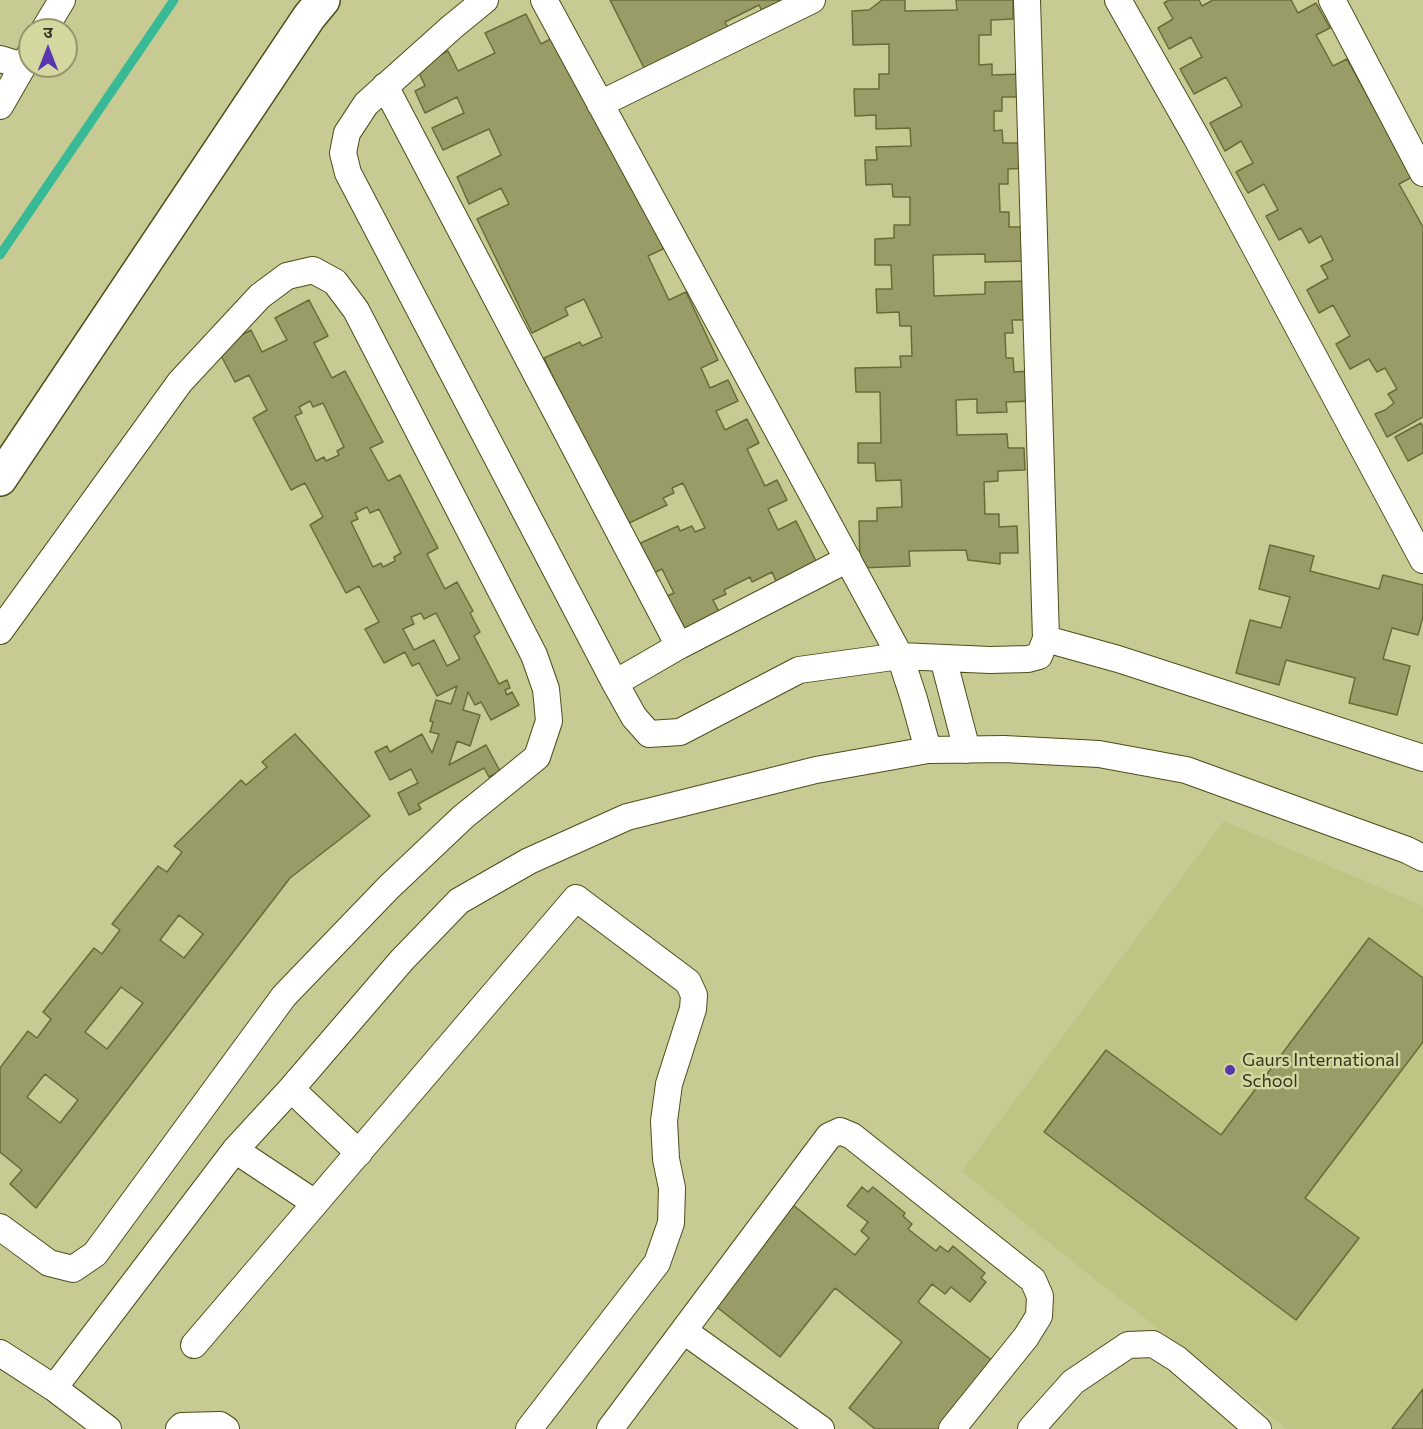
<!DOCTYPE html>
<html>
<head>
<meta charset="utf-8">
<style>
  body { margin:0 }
  #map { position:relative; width:1423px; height:1429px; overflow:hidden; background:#c7ca93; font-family:Commissioner,"Noto Sans Devanagari",sans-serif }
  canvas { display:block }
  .north { position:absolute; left:18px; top:18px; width:60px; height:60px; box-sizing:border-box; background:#d4d79f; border:2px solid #94976c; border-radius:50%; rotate:0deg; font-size:16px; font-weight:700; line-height:24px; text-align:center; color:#353620 }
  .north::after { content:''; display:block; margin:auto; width:21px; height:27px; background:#5a37af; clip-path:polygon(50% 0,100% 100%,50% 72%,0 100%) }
</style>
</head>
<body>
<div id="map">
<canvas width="1423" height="1429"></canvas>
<div class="north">उ</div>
</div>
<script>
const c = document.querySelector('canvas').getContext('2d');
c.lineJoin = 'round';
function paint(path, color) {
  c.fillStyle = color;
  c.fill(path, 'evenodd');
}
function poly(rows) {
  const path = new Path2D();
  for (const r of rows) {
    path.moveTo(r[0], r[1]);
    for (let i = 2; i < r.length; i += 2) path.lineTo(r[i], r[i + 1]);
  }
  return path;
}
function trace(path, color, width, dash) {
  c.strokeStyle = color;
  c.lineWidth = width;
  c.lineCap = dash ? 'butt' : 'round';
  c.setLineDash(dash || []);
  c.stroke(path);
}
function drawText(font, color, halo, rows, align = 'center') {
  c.font = font + ' Commissioner,sans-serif';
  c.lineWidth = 5;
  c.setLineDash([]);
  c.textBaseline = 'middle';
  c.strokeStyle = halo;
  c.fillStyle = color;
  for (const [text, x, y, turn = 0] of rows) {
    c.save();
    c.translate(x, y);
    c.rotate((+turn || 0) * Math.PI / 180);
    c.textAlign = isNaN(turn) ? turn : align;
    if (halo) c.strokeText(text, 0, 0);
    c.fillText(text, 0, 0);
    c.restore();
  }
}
paint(poly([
  [1224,821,1423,906,1423,1429,1287,1429,1064,1255,962,1171]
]), '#bfc384');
trace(poly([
  [0,255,174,0]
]), '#38ba97', 9);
const building = poly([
  [610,0,784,0,764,15,759,5,725,22,730,31,646,72,610,0],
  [882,0,905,0,905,11,957,10,956,0,1013,0,1013,19,991,20,991,35,979,35,979,65,992,64,992,75,1023,74,1024,97,1002,97,1002,111,994,111,994,131,1002,130,1003,143,1025,143,1026,168,1008,169,1008,184,999,184,1000,212,1009,212,1009,227,1028,227,1028,261,985,262,985,254,933,255,934,296,985,294,985,282,1029,281,1030,320,1012,320,1013,333,1005,333,1006,358,1013,358,1014,372,1031,371,1032,401,1006,402,1007,412,977,413,977,399,956,400,957,435,1007,434,1008,448,1024,448,1025,470,998,471,998,481,984,482,985,514,999,514,999,527,1017,526,1018,553,1000,553,1000,564,968,560,966,550,909,551,910,566,860,568,859,521,877,521,877,508,902,507,901,480,876,481,875,463,858,463,858,443,881,443,880,392,856,392,855,368,901,367,900,356,912,356,911,326,900,326,899,312,877,313,876,289,892,289,891,265,875,265,875,239,894,238,894,225,910,225,910,197,893,197,892,184,866,185,865,160,877,160,876,147,911,146,910,128,876,129,876,115,855,116,854,89,879,89,879,74,889,74,889,44,853,45,852,11,869,10,882,0],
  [1169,0,1199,0,1202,6,1213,0,1291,0,1298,13,1316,3,1330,28,1316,35,1333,66,1347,59,1412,177,1399,184,1423,227,1423,417,1387,437,1375,414,1385,410,1394,403,1388,394,1397,389,1385,368,1377,372,1369,359,1350,369,1336,344,1350,336,1333,305,1319,313,1307,290,1328,278,1321,266,1333,260,1321,236,1309,243,1301,228,1279,240,1266,216,1278,210,1264,184,1248,193,1236,172,1253,163,1241,141,1225,151,1210,123,1242,106,1226,77,1194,94,1180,69,1202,57,1191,37,1169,49,1158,28,1173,19,1164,3,1169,0],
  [526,14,541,44,556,36,665,248,648,256,669,300,686,292,718,360,701,368,710,388,728,380,738,401,716,411,725,430,747,419,759,443,747,449,765,486,777,480,787,500,768,509,778,530,796,521,821,571,780,590,772,572,752,582,750,577,724,590,726,594,713,600,722,618,688,635,678,615,668,621,658,600,674,593,662,569,646,577,632,547,678,526,680,531,692,526,695,532,705,528,683,483,672,488,674,493,663,498,667,505,625,525,544,358,580,342,582,346,602,337,584,299,565,308,568,315,532,333,477,219,509,204,501,188,469,204,457,177,501,155,489,129,443,150,432,128,464,113,457,97,425,113,415,91,425,86,416,66,448,51,458,71,495,53,485,33,526,14],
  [309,300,328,336,314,343,332,378,345,371,383,442,370,448,388,481,400,475,438,548,427,554,445,589,457,582,473,611,470,613,480,632,474,636,499,684,507,680,510,688,505,690,507,695,512,692,519,705,491,720,481,702,475,705,468,692,463,710,480,715,470,746,457,741,449,765,486,745,500,771,489,777,484,768,418,804,421,809,409,815,398,793,418,783,411,769,390,780,375,752,387,746,390,752,422,734,432,753,439,734,430,732,433,722,430,721,436,700,451,704,457,686,437,696,419,663,412,666,405,652,384,663,365,629,379,622,359,586,346,593,310,525,323,517,305,483,291,490,253,418,267,410,249,375,235,382,217,348,251,330,262,352,287,340,275,318,309,300],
  [310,401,313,407,323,403,344,447,337,451,339,455,326,461,324,457,316,461,295,416,302,413,299,407,310,401],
  [367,507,370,513,379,509,401,553,394,557,395,561,383,567,381,563,373,567,351,522,358,519,355,513,367,507],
  [421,613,424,619,436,613,460,659,447,666,434,640,414,650,403,629,414,624,411,617,421,613],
  [1421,423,1423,427,1423,453,1408,461,1395,437,1421,423],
  [1270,545,1314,556,1310,571,1379,589,1383,575,1423,585,1423,617,1418,635,1392,628,1383,659,1410,666,1397,715,1349,703,1355,678,1286,660,1279,685,1236,673,1250,620,1281,628,1290,597,1259,589,1270,545],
  [295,734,370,816,290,878,36,1208,10,1184,22,1170,0,1152,0,1068,28,1031,37,1038,51,1019,43,1012,94,948,102,954,120,930,112,924,158,866,167,872,182,852,174,846,241,780,246,785,267,767,262,762,295,734],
  [179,915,203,934,184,958,160,940,179,915],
  [121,987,143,1003,107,1049,85,1032,121,987],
  [45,1074,78,1100,60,1123,27,1097,45,1074],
  [1369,938,1423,978,1423,1042,1305,1198,1359,1238,1296,1320,1044,1132,1106,1050,1221,1135,1369,938],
  [862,1187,868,1192,873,1187,905,1213,903,1216,912,1224,908,1229,936,1251,940,1246,948,1252,953,1246,985,1273,981,1278,986,1282,970,1302,951,1287,945,1294,932,1284,918,1302,994,1362,940,1429,875,1429,849,1408,902,1342,835,1288,780,1357,713,1304,793,1205,855,1255,869,1238,861,1231,868,1222,847,1206,862,1187],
  [1423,1389,1423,1429,1392,1429,1423,1389]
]);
paint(building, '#999c66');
trace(building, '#6a6c38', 1.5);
const street = poly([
  [485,0,452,27,366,104,347,133,343,153,348,173,615,683,634,717,649,734,680,732,799,670,900,656,990,660,1028,659,1039,656,1046,639,1027,0],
  [544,0,900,656,914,699,928,750],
  [1118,0,1196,137,1423,560],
  [1332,0,1423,173],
  [44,30,62,0],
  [0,59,23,66],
  [385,86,679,646,848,559],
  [600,104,812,0],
  [0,106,30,54],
  [0,631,180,382,260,296,287,276,313,270,335,282,356,310,534,655,546,689,549,721,537,757,463,817,389,887,284,996,95,1254,73,1269,49,1263,0,1227],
  [1046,639,1118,659,1423,758],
  [943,658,967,750],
  [615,683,679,646],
  [291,1089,359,1153],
  [235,1150,315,1203],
  [684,1331,821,1429],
  [194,1345,576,898,688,982,694,995,693,1009,669,1084,664,1121,666,1159,672,1188,671,1223,657,1263,529,1429],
  [0,1353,54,1388,108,1429],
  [54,1388,235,1150,291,1089,402,960,459,901,529,861,627,817,816,770,928,750,1004,749,1099,754,1186,770,1407,850,1423,858],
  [179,1429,182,1426,220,1425,226,1429],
  [610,1429,829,1136,840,1131,852,1136,1033,1280,1040,1296,1039,1316,1026,1337,952,1429],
  [1031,1429,1073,1382,1128,1345,1153,1344,1177,1359,1258,1429]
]);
const secondary = poly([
  [0,479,309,17,323,0]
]);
trace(street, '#4d4e19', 28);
trace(secondary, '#4d4e19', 36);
trace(street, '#fff', 26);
trace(secondary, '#fff', 33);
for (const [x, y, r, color] of [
  [1230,1070,6,"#5a37af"]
]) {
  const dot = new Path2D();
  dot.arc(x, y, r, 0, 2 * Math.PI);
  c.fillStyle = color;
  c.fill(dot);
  trace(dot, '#d4d79f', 2);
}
drawText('18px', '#353620', '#d4d79f', [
  ["Gaurs International",1242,1060],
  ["School",1242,1081]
], 'left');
</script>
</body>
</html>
